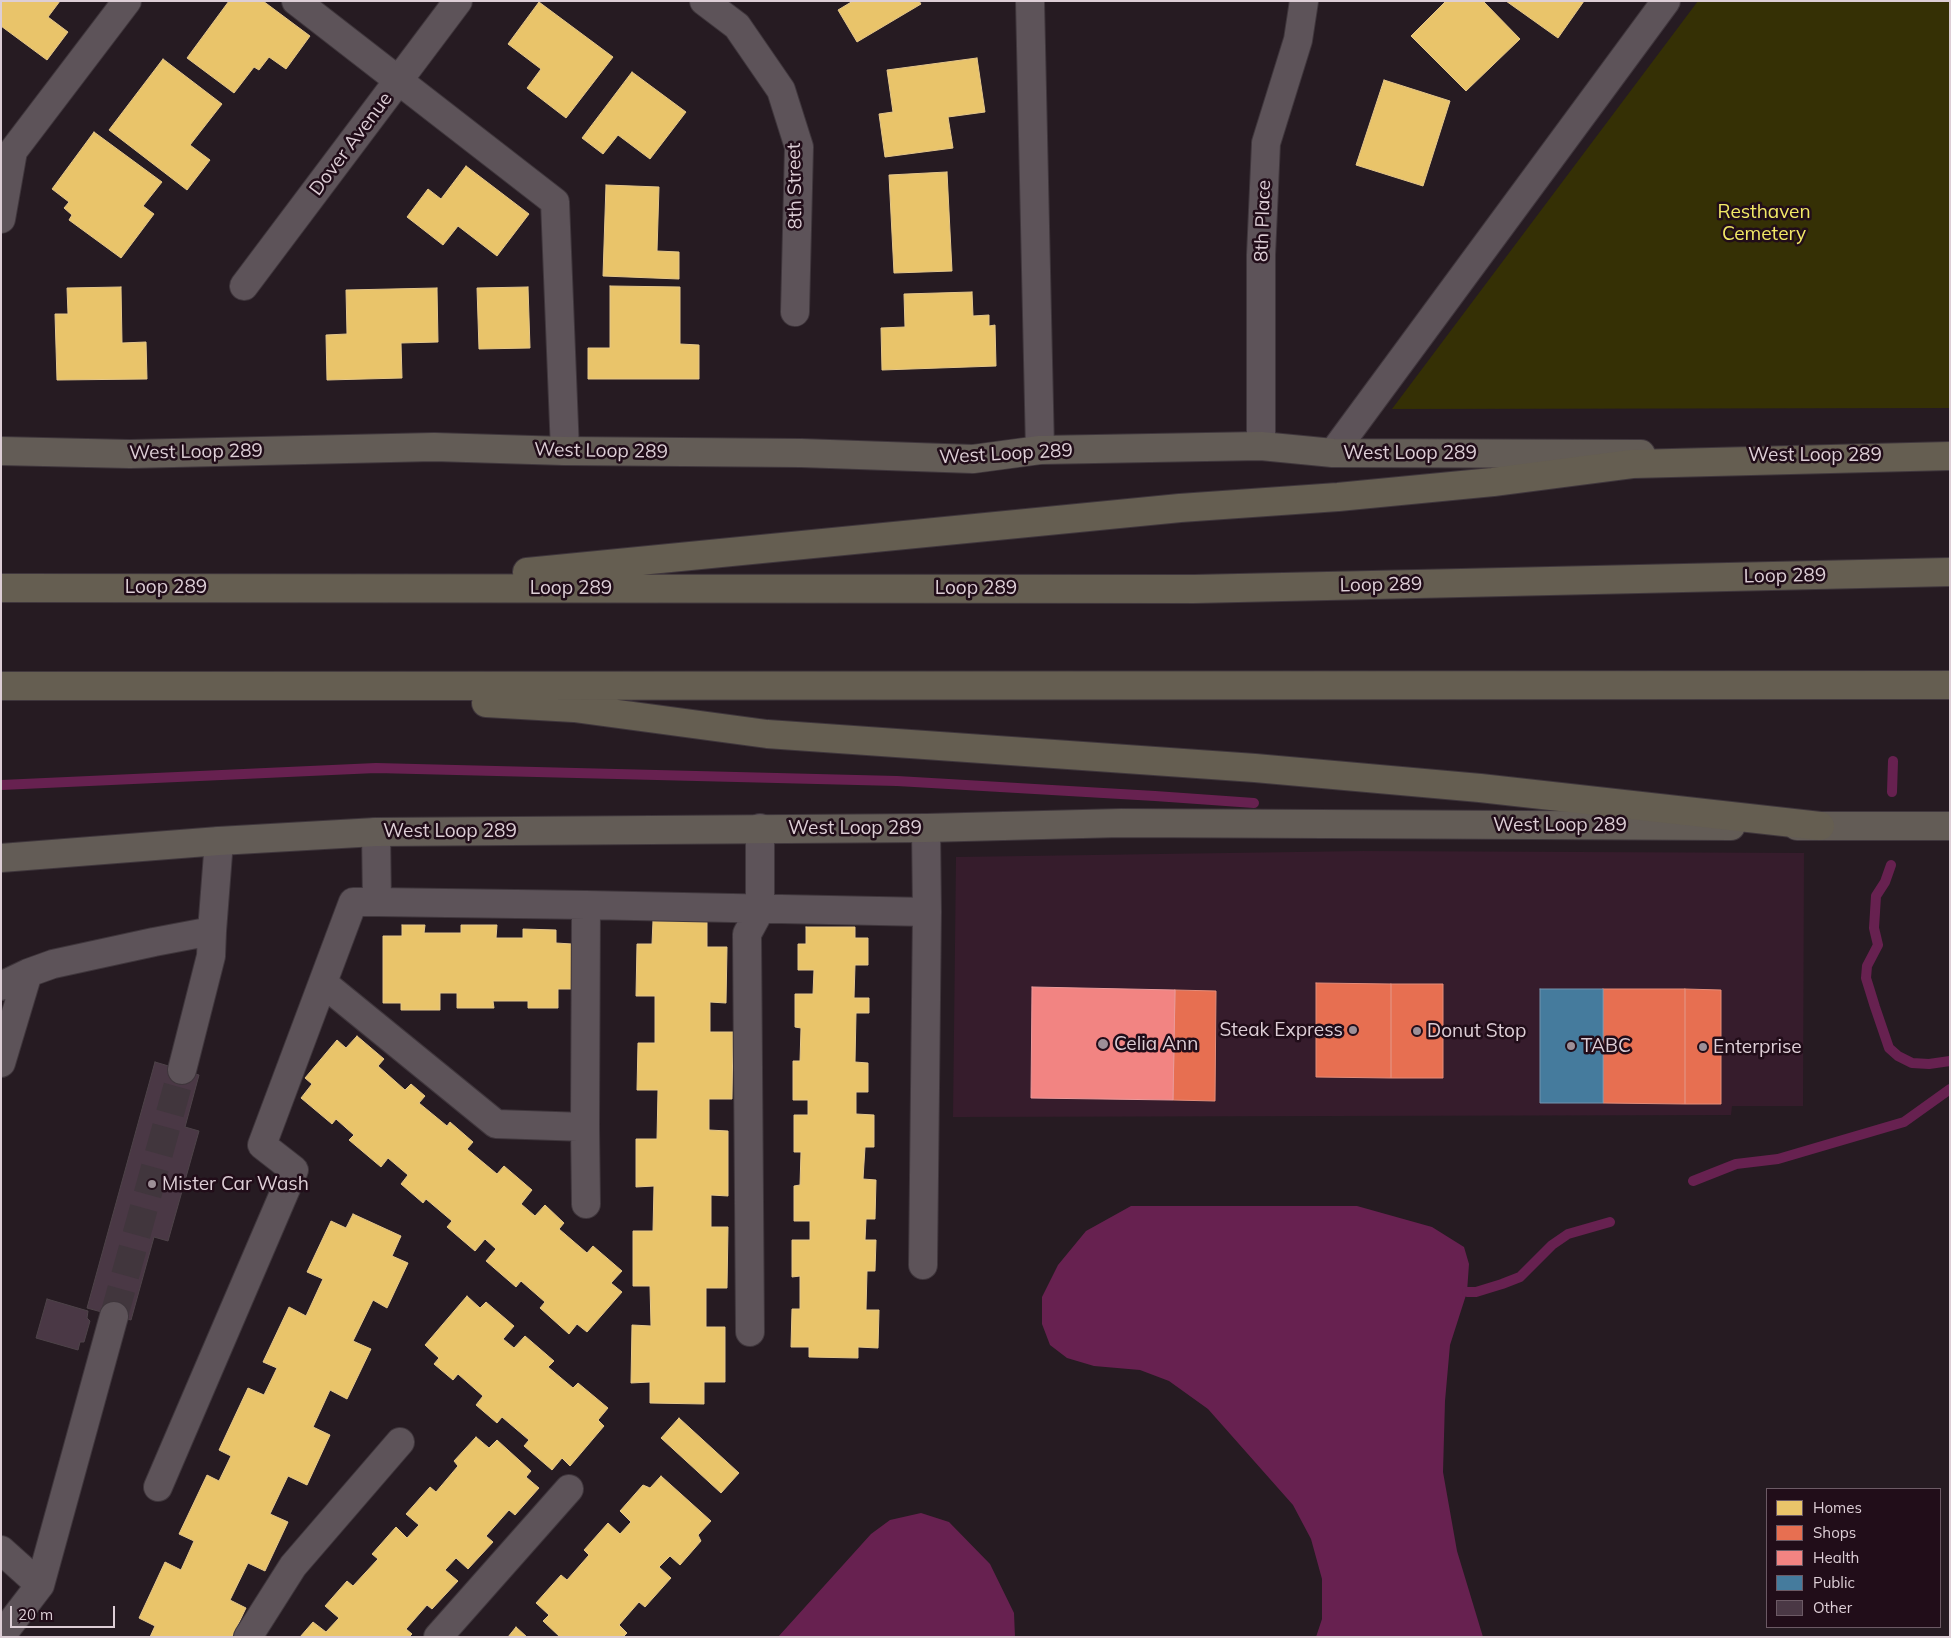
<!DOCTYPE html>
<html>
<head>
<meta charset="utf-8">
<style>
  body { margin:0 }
  #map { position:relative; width:1951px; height:1638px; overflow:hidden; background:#261b22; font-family:Mulish,sans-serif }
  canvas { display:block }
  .frame { position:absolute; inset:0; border:2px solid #ddced6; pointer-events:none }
  .legend { position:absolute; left:1766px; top:1488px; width:175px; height:140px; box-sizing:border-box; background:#210d19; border:1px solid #6c5a65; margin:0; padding:6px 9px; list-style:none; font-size:15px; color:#ddced6 }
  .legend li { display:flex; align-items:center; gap:10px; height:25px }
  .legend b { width:25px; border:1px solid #6c5a65 }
  .scale { position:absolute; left:10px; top:1606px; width:105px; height:22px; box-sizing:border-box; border:2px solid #ddced6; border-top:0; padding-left:6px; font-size:15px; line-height:18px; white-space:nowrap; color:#ddced6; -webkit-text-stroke:4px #210d19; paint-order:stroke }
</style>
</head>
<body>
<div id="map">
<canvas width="1951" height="1638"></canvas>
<div class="frame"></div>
<ul class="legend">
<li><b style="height:14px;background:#e9c46a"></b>Homes</li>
<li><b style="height:14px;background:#e76f51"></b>Shops</li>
<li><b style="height:14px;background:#f28482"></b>Health</li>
<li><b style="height:14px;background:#457b9d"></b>Public</li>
<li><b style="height:14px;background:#4a3845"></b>Other</li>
</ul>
<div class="scale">20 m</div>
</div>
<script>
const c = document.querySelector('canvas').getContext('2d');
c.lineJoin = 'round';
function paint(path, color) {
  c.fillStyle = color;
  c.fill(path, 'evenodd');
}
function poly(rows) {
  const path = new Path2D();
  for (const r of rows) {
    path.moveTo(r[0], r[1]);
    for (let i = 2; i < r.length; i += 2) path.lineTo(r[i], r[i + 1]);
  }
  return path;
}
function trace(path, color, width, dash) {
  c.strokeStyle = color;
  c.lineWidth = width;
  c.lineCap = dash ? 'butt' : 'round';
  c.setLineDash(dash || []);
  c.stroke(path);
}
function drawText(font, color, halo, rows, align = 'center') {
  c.font = font + ' Mulish,sans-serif';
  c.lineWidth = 5;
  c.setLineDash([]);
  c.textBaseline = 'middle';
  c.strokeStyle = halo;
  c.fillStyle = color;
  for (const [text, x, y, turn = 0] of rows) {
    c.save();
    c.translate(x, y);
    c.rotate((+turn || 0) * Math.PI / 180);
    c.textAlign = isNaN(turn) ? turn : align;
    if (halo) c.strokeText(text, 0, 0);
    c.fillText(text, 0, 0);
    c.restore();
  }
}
paint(poly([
  [1363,851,1804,853,1803,1106,1732,1106,1731,1115,953,1117,956,857]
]), '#361c2c');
paint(poly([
  [1698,1,1950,1,1950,408,1392,409]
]), '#353005');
paint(poly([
  [1131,1206,1357,1206,1432,1227,1464,1247,1469,1264,1467,1292,1450,1345,1445,1401,1443,1472,1457,1551,1483,1637,1316,1637,1322,1619,1322,1579,1311,1539,1293,1505,1208,1409,1169,1381,1140,1370,1094,1366,1067,1358,1050,1345,1042,1324,1042,1297,1058,1265,1086,1231],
  [921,1513,949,1522,990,1564,1014,1613,1015,1637,778,1637,871,1534,890,1520]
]), '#672150');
const homes = poly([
  [1,1,60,1,48,17,68,32,47,60,1,26,1,1],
  [229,1,263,1,310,36,286,69,269,57,259,70,254,67,234,93,187,58,229,1],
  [853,1,919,1,921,4,857,42,838,10,853,1],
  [1446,1,1483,1,1520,39,1466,91,1411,36,1446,1],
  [1506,1,1584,1,1558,38,1506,1],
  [539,2,613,57,566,118,527,88,541,69,508,44,539,2],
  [977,58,985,112,948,117,953,148,885,157,879,114,893,112,887,70,977,58],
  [163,59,222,104,190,145,210,160,187,190,109,130,163,59],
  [632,72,686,112,650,159,618,135,603,154,582,138,632,72],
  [1384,80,1450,101,1423,186,1356,165,1384,80],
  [94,132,162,182,143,206,154,214,121,258,69,220,72,215,64,208,69,202,52,189,94,132],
  [466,166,529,214,497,256,458,226,443,245,407,217,428,189,441,199,466,166],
  [947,172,952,271,894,273,889,175,947,172],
  [606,185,659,187,657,251,679,252,679,279,603,276,606,185],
  [610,286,680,287,680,344,699,345,699,379,588,379,588,348,610,348,610,286],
  [121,287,122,343,146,342,147,379,57,380,55,314,68,314,67,288,121,287],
  [528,287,530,348,479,349,477,288,528,287],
  [437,288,438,342,401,343,402,378,327,380,326,335,347,334,346,290,437,288],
  [972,292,973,316,989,315,989,326,995,325,996,366,882,370,881,328,905,327,904,294,972,292],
  [653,921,707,922,707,947,727,947,726,1003,710,1002,710,1032,733,1032,732,1099,709,1099,709,1130,728,1131,728,1196,711,1195,711,1227,728,1227,727,1288,706,1288,706,1327,725,1327,725,1382,704,1382,704,1404,650,1403,650,1382,631,1383,632,1325,651,1326,650,1286,633,1286,633,1231,653,1231,654,1186,636,1187,636,1139,657,1139,658,1090,637,1090,638,1043,655,1043,655,996,636,996,637,944,652,944,653,921],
  [402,925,425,925,424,933,461,933,461,925,497,925,496,938,523,938,523,929,556,930,556,943,572,944,572,989,558,989,558,1008,528,1008,528,1001,493,1001,494,1008,457,1008,457,993,440,993,440,1010,401,1010,401,1003,383,1003,383,936,402,936,402,925],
  [806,927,855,927,855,938,868,938,868,965,855,965,854,998,869,998,869,1013,856,1013,855,1062,868,1063,868,1092,856,1092,856,1114,874,1115,874,1147,865,1147,863,1179,876,1180,875,1219,866,1219,865,1240,876,1240,875,1271,867,1271,866,1310,879,1310,878,1348,858,1347,858,1358,809,1357,809,1347,791,1347,792,1309,800,1309,800,1276,792,1277,792,1240,810,1240,810,1221,794,1221,794,1186,800,1185,801,1152,794,1152,794,1115,808,1115,808,1100,793,1100,793,1061,800,1061,801,1028,795,1027,795,994,813,994,814,970,798,970,798,944,806,944,806,927],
  [357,1036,384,1059,378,1066,405,1090,411,1084,425,1096,419,1103,447,1126,450,1122,473,1142,467,1149,497,1174,504,1166,532,1190,521,1204,535,1216,545,1205,564,1223,559,1229,587,1253,593,1246,622,1271,611,1283,622,1292,587,1332,577,1324,569,1334,540,1308,545,1302,521,1281,516,1287,486,1261,496,1249,485,1239,475,1251,447,1227,452,1221,426,1199,423,1203,401,1184,408,1175,388,1158,381,1167,349,1140,354,1135,336,1119,332,1124,301,1098,312,1084,305,1078,337,1040,346,1048,357,1036],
  [353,1214,401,1236,392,1256,408,1263,387,1308,373,1300,353,1341,371,1349,347,1399,330,1390,313,1427,330,1435,307,1485,288,1476,270,1514,288,1522,265,1571,248,1563,230,1600,246,1608,232,1637,150,1637,155,1626,139,1618,165,1562,181,1570,194,1541,179,1534,207,1475,219,1481,231,1456,219,1450,248,1388,264,1395,277,1368,263,1362,289,1307,306,1316,323,1279,307,1272,331,1221,346,1228,353,1214],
  [467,1296,480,1308,486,1302,514,1326,503,1339,514,1348,525,1336,554,1361,548,1367,573,1388,578,1383,608,1408,598,1420,604,1426,570,1466,562,1458,552,1470,524,1446,529,1440,502,1417,497,1423,476,1405,483,1396,458,1374,453,1380,434,1364,439,1358,425,1345,467,1296],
  [679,1418,739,1473,721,1493,661,1438,679,1418],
  [476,1437,489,1448,497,1440,531,1471,526,1477,539,1488,515,1515,509,1510,486,1536,493,1542,468,1569,456,1558,445,1570,458,1581,432,1609,427,1605,406,1629,412,1634,409,1637,300,1637,313,1622,326,1632,339,1618,325,1606,347,1581,353,1586,378,1559,372,1554,396,1527,407,1538,419,1525,406,1514,430,1487,436,1492,458,1466,454,1461,476,1437],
  [661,1476,711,1521,698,1535,701,1541,680,1565,670,1556,659,1567,671,1578,645,1607,639,1602,619,1625,627,1633,623,1637,560,1637,543,1621,549,1615,536,1603,561,1575,567,1580,589,1555,584,1550,608,1523,620,1534,631,1522,620,1511,643,1485,650,1488,661,1476],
  [516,1627,527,1637,508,1637,516,1627]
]);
paint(homes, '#e9c46a');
trace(homes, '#e5c78a', 1);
const shops = poly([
  [1316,983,1391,984,1391,1078,1316,1077,1316,983],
  [1391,984,1443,984,1443,1078,1391,1078,1391,984],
  [1603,989,1685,989,1685,1104,1603,1103,1603,989],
  [1685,989,1721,990,1721,1104,1685,1104,1685,989],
  [1175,990,1216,991,1215,1101,1173,1100,1175,990]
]);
paint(shops, '#e76f51');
trace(shops, '#e48c79', 1);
const health = poly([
  [1032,987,1175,990,1173,1100,1031,1098,1032,987]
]);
paint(health, '#f28482');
trace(health, '#ec9a9b', 1);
const public = poly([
  [1540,989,1603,989,1603,1103,1540,1103,1540,989]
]);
paint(public, '#457b9d');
trace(public, '#7394ae', 1);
trace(poly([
  [1,785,376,768,897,781,1155,796,1254,803],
  [1892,792,1893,761],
  [1891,865,1885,882,1876,896,1874,928,1878,945,1867,966,1866,978,1875,1007,1889,1048,1898,1056,1912,1063,1929,1064,1950,1061],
  [1693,1181,1736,1164,1778,1159,1904,1122,1950,1089],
  [1467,1292,1476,1292,1502,1284,1520,1277,1552,1245,1568,1234,1610,1222]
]), '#672150', 10);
const building = poly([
  [155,1062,199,1075,185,1127,199,1131,168,1241,154,1237,131,1320,87,1308,155,1062],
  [47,1299,88,1311,87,1318,90,1321,84,1342,80,1342,78,1350,36,1338,47,1299]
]);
paint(building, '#4a3845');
trace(building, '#4e4349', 1);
trace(poly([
  [114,1316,182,1070]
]), '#41363d', 28, [28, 14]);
const minor = poly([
  [296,1,555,202,565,451],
  [704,1,737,26,781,90,799,147,795,312],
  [1030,1,1040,450],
  [1,219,13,151,127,1],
  [244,286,458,1],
  [1261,446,1261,255,1266,143,1298,40,1304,1],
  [1333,453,1666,1],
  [377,902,586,905],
  [323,983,496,1124,585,1127,586,905,927,912],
  [1,986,28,973,53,964,154,942,212,931,219,841],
  [1,1063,28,973],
  [182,1070,211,956,212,931],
  [585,1127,586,1204],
  [923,1265,927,912,926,828],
  [750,1332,747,934,760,910,760,828],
  [158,1487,294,1170,262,1145,353,902,377,902,376,832],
  [1,1550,40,1585,1,1636],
  [40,1585,114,1316],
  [248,1637,293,1566,400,1442],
  [438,1637,569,1489]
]);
const major = poly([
  [1,451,130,454,434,447,565,451,801,453,973,459,1040,450,1261,446,1333,453,1641,454],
  [1797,826,1950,826],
  [1,858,219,841,376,832,926,828,1121,823,1731,826]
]);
const highway = poly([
  [527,572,1180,508,1338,497,1493,482,1632,464,1950,456],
  [1,588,1194,589,1950,572],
  [1,686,1950,685],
  [486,703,574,708,767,734,1255,768,1480,788,1820,826]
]);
trace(minor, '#3f363c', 30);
trace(major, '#3f363c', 30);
trace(highway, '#3f363c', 30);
trace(minor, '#5d5359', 28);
trace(major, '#635c56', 28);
trace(highway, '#655e51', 28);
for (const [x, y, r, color] of [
  [1353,1030,5,"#9d8f97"],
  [1417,1031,5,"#9d8f97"],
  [1103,1044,6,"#9d8f97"],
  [1571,1046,5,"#9d8f97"],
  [1703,1047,5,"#9d8f97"],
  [152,1184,5,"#9d8f97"]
]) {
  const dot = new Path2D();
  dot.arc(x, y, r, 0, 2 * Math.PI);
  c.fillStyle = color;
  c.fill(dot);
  trace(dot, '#210d19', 2);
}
drawText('19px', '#ddced6', '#210d19', [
  ["Dover Avenue",351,144,-53],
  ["8th Street",795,186,-91],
  ["8th Place",1263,221,-88],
  ["West Loop 289",601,451,1],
  ["West Loop 289",196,452,-1],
  ["West Loop 289",1410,453],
  ["West Loop 289",1006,454,-3],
  ["West Loop 289",1815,455],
  ["Loop 289",1785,576,-1],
  ["Loop 289",1381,585,-1],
  ["Loop 289",166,587],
  ["Loop 289",571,588],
  ["Loop 289",976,588],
  ["West Loop 289",1560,825],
  ["West Loop 289",855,828],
  ["West Loop 289",450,831]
]);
drawText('19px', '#f2e966', '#210d19', [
  ["Resthaven",1764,212],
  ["Cemetery",1764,234]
]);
drawText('19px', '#ddced6', '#210d19', [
  ["Steak Express",1343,1030,"right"],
  ["Donut Stop",1427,1031],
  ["Celia Ann",1114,1044],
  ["TABC",1581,1046],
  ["Enterprise",1713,1047],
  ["Mister Car Wash",162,1184]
], 'left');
</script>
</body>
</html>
